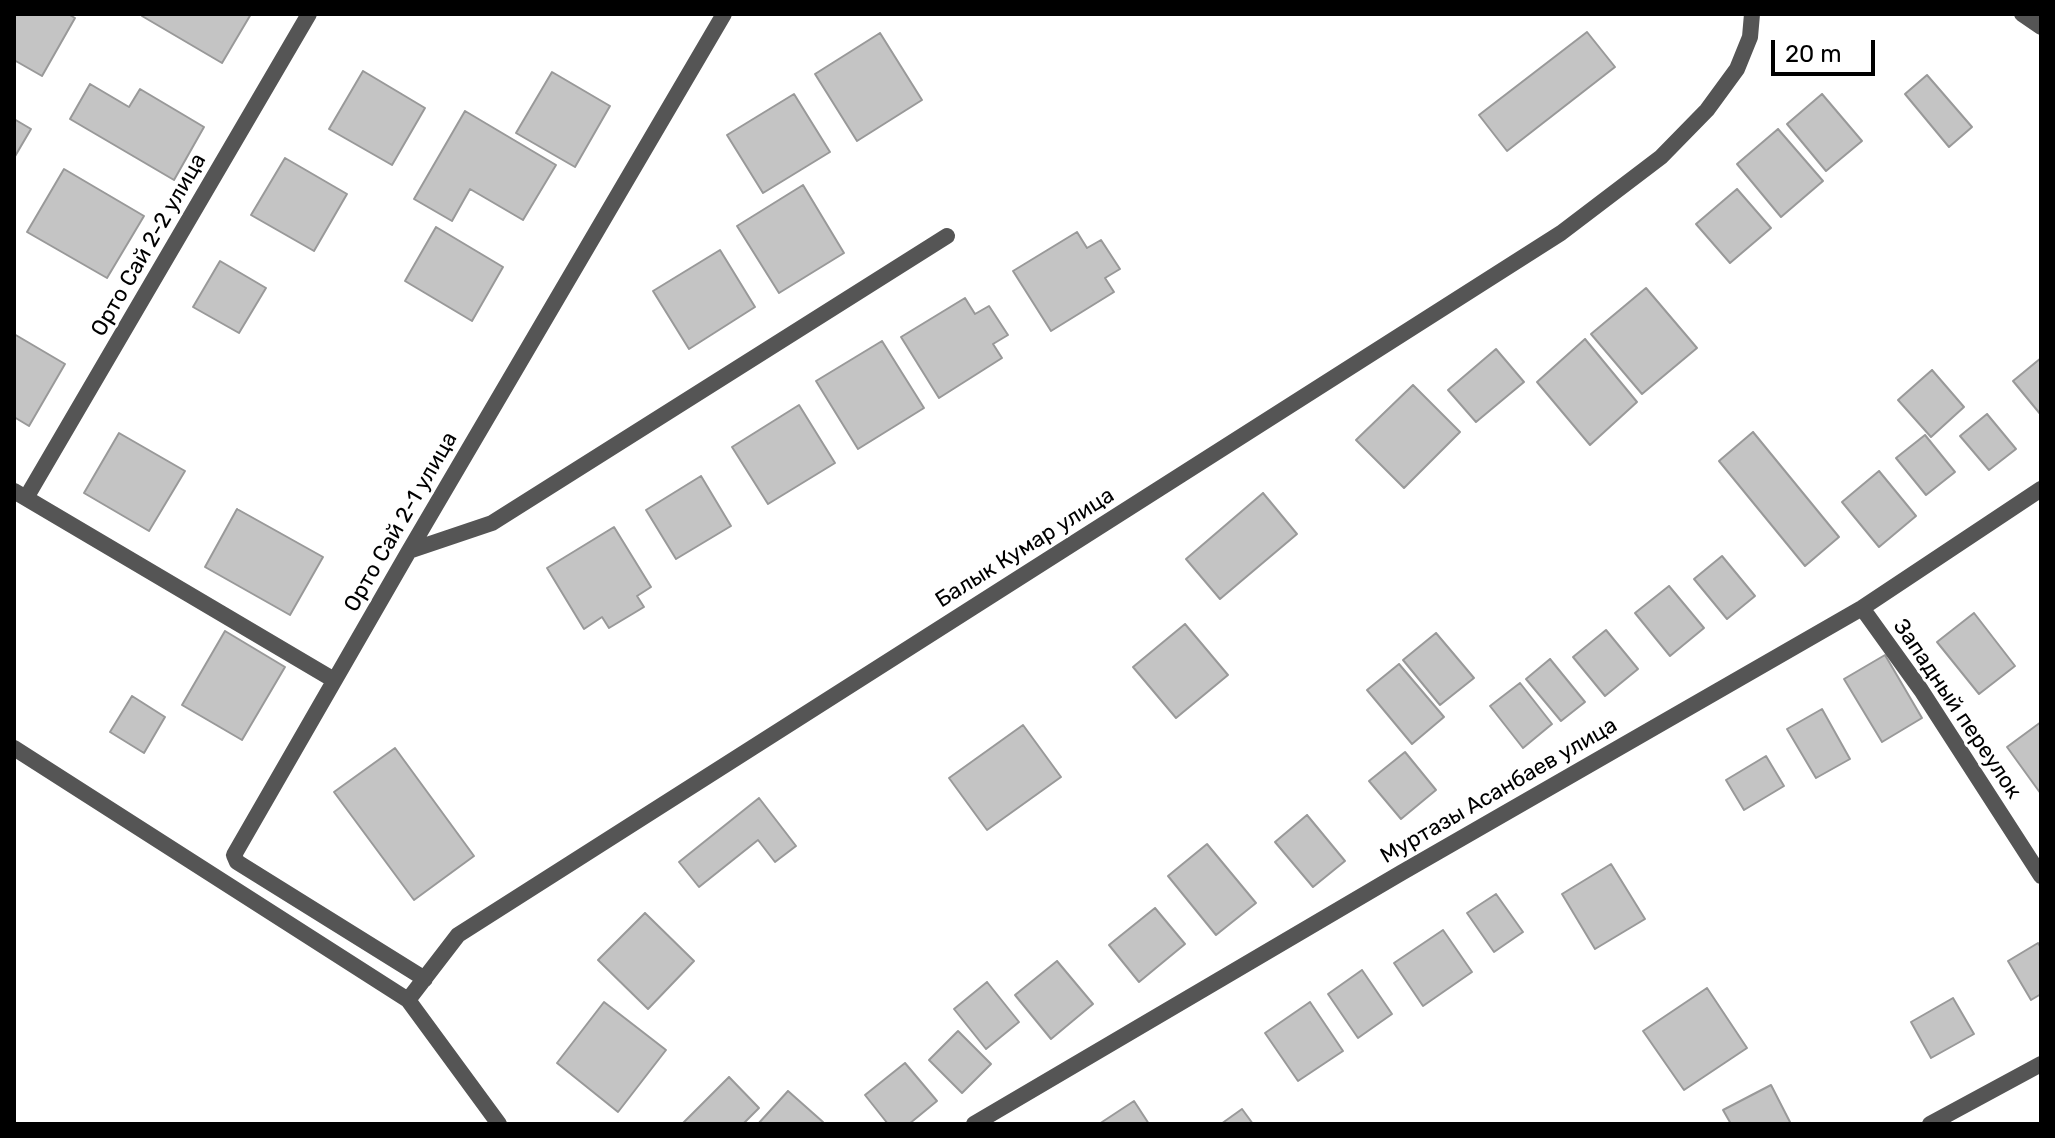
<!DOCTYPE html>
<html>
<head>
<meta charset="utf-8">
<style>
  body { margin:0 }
  #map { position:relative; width:2055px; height:1138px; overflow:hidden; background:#fff; font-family:Rubik,sans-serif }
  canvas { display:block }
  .frame { position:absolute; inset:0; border:16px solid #000; pointer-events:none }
  .scale { position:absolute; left:1771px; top:40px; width:104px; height:36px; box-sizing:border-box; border:4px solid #000; border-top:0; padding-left:10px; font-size:24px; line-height:28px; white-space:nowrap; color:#000; -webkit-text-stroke:6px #fff; paint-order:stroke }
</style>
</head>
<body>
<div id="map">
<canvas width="2055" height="1138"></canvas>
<div class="frame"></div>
<div class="scale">20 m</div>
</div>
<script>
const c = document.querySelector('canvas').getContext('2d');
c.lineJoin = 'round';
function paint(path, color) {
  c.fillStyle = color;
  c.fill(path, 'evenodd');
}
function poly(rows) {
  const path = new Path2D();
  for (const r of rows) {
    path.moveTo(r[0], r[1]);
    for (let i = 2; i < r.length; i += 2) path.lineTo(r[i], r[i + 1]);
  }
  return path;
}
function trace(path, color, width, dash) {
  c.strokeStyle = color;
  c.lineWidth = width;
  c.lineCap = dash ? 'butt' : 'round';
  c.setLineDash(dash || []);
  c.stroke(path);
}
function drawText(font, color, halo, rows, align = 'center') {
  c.font = font + ' Rubik,sans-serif';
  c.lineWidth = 6;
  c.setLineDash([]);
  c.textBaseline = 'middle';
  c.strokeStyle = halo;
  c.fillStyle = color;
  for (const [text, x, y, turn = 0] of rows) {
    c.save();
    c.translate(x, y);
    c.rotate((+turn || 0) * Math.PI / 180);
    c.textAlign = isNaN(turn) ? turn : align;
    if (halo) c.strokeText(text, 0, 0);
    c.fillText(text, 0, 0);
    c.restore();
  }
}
const building = poly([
  [14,14,68,14,75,18,42,76,14,60,14,14],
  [143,14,251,14,222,63,142,16,143,14],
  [1587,32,1615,67,1507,151,1479,115,1587,32],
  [880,33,922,100,857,141,815,74,880,33],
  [363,71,425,108,392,165,329,129,363,71],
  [552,72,610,106,575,167,516,133,552,72],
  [1927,75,1972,127,1949,147,1905,94,1927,75],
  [90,84,129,107,140,89,204,127,174,180,70,119,90,84],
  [794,94,830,152,763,193,727,135,794,94],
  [1822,94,1862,141,1826,171,1787,124,1822,94],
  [465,111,556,165,523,220,470,189,452,221,414,199,465,111],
  [14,119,31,129,14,158,14,119],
  [1778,129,1823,181,1781,217,1737,164,1778,129],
  [285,158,347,194,314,251,251,215,285,158],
  [64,169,144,216,107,278,27,232,64,169],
  [803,185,844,253,779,293,737,226,803,185],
  [1737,189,1771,228,1730,263,1696,224,1737,189],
  [436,227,503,267,472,321,405,281,436,227],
  [1077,232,1087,248,1101,240,1120,269,1105,278,1114,292,1051,331,1013,271,1077,232],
  [720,250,755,307,689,349,653,291,720,250],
  [220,261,266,288,239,333,193,307,220,261],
  [1646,288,1697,348,1642,394,1591,334,1646,288],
  [965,298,975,314,989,306,1008,335,993,344,1002,358,939,398,901,337,965,298],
  [14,334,65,364,29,426,14,417,14,334],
  [1585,339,1637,402,1590,445,1537,382,1585,339],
  [882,341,924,408,858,449,816,381,882,341],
  [1496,349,1524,382,1476,422,1448,390,1496,349],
  [2041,358,2041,415,2013,381,2041,358],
  [1932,370,1964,407,1931,437,1898,400,1932,370],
  [1413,385,1460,432,1404,488,1356,440,1413,385],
  [799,405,835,463,768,504,732,447,799,405],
  [1987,414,2016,449,1989,470,1960,436,1987,414],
  [1753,432,1839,537,1805,566,1719,461,1753,432],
  [119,433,185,471,149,531,84,493,119,433],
  [1925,435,1955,472,1926,495,1896,458,1925,435],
  [1879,471,1916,516,1879,547,1842,502,1879,471],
  [701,476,731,526,676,559,646,510,701,476],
  [1263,493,1297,534,1220,599,1186,559,1263,493],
  [237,509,323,557,290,615,205,567,237,509],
  [614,527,651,587,637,596,644,607,609,628,602,617,584,629,547,568,614,527],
  [1722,556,1755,596,1727,619,1694,579,1722,556],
  [1669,586,1704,628,1670,656,1635,613,1669,586],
  [1974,613,2015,666,1979,694,1937,642,1974,613],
  [1185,624,1228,675,1176,718,1133,667,1185,624],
  [1606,630,1638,669,1605,696,1573,657,1606,630],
  [225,631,285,667,242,740,182,705,225,631],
  [1436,633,1474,678,1440,705,1403,660,1436,633],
  [1885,655,1922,718,1882,742,1844,679,1885,655],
  [1550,659,1585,702,1561,721,1526,679,1550,659],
  [1399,664,1444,717,1412,744,1367,690,1399,664],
  [1520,683,1552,724,1523,748,1490,706,1520,683],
  [132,696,165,717,144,753,110,732,132,696],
  [1822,709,1850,759,1816,778,1787,729,1822,709],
  [2041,722,2041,794,2007,747,2041,722],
  [1023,725,1061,777,987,830,949,778,1023,725],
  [395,748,474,856,414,900,334,792,395,748],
  [1405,752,1436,790,1401,819,1369,781,1405,752],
  [1766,756,1784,786,1744,810,1726,780,1766,756],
  [759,798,796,846,775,862,758,840,699,887,679,862,759,798],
  [1307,815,1345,861,1313,887,1275,842,1307,815],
  [1207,844,1256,903,1216,935,1168,876,1207,844],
  [1611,864,1645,919,1595,949,1562,894,1611,864],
  [1496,894,1523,932,1494,952,1467,913,1496,894],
  [1155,908,1185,944,1139,982,1109,945,1155,908],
  [645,913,694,961,648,1009,598,960,645,913],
  [1443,930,1472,972,1423,1006,1394,963,1443,930],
  [2038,943,2041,948,2041,994,2031,1000,2008,961,2038,943],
  [1057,961,1093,1004,1051,1039,1015,995,1057,961],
  [1362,970,1392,1014,1358,1038,1328,994,1362,970],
  [987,982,1019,1022,986,1049,954,1009,987,982],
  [1707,988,1747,1048,1684,1090,1643,1031,1707,988],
  [1953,998,1974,1034,1931,1058,1911,1022,1953,998],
  [604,1002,666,1050,618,1112,557,1063,604,1002],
  [1310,1002,1343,1051,1298,1081,1265,1033,1310,1002],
  [958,1031,991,1064,962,1093,929,1060,958,1031],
  [905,1063,937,1101,909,1124,888,1124,865,1095,905,1063],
  [729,1077,759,1108,743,1124,682,1124,729,1077],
  [1771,1085,1791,1124,1731,1124,1723,1110,1771,1085],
  [788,1091,823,1122,821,1124,758,1124,788,1091],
  [1134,1101,1149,1124,1099,1124,1134,1101],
  [1242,1109,1253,1124,1221,1124,1242,1109]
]);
paint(building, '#c4c4c4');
trace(building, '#999', 2);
trace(poly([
  [2022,14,2041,27],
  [14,491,334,680],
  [26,498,309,14],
  [409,551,492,523,947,236],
  [1862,608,1921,690,2041,876],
  [14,748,408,1000],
  [425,979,237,862,234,855,409,551,724,14],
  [499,1124,408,1000,458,935,1561,233,1661,157,1707,110,1737,69,1750,37,1752,14],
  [974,1124,1401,873,1862,608,2041,489],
  [1930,1124,2041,1064]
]), '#555', 16);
drawText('22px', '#000', '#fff', [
  ["Орто Сай 2-2 улица",149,245,-60],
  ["Орто Сай 2-1 улица",401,522,-60],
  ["Балык Кумар улица",1025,548,-32],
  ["Западный переулок",1957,709,56],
  ["Муртазы Асанбаев улица",1499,791,-30]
]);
</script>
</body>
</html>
